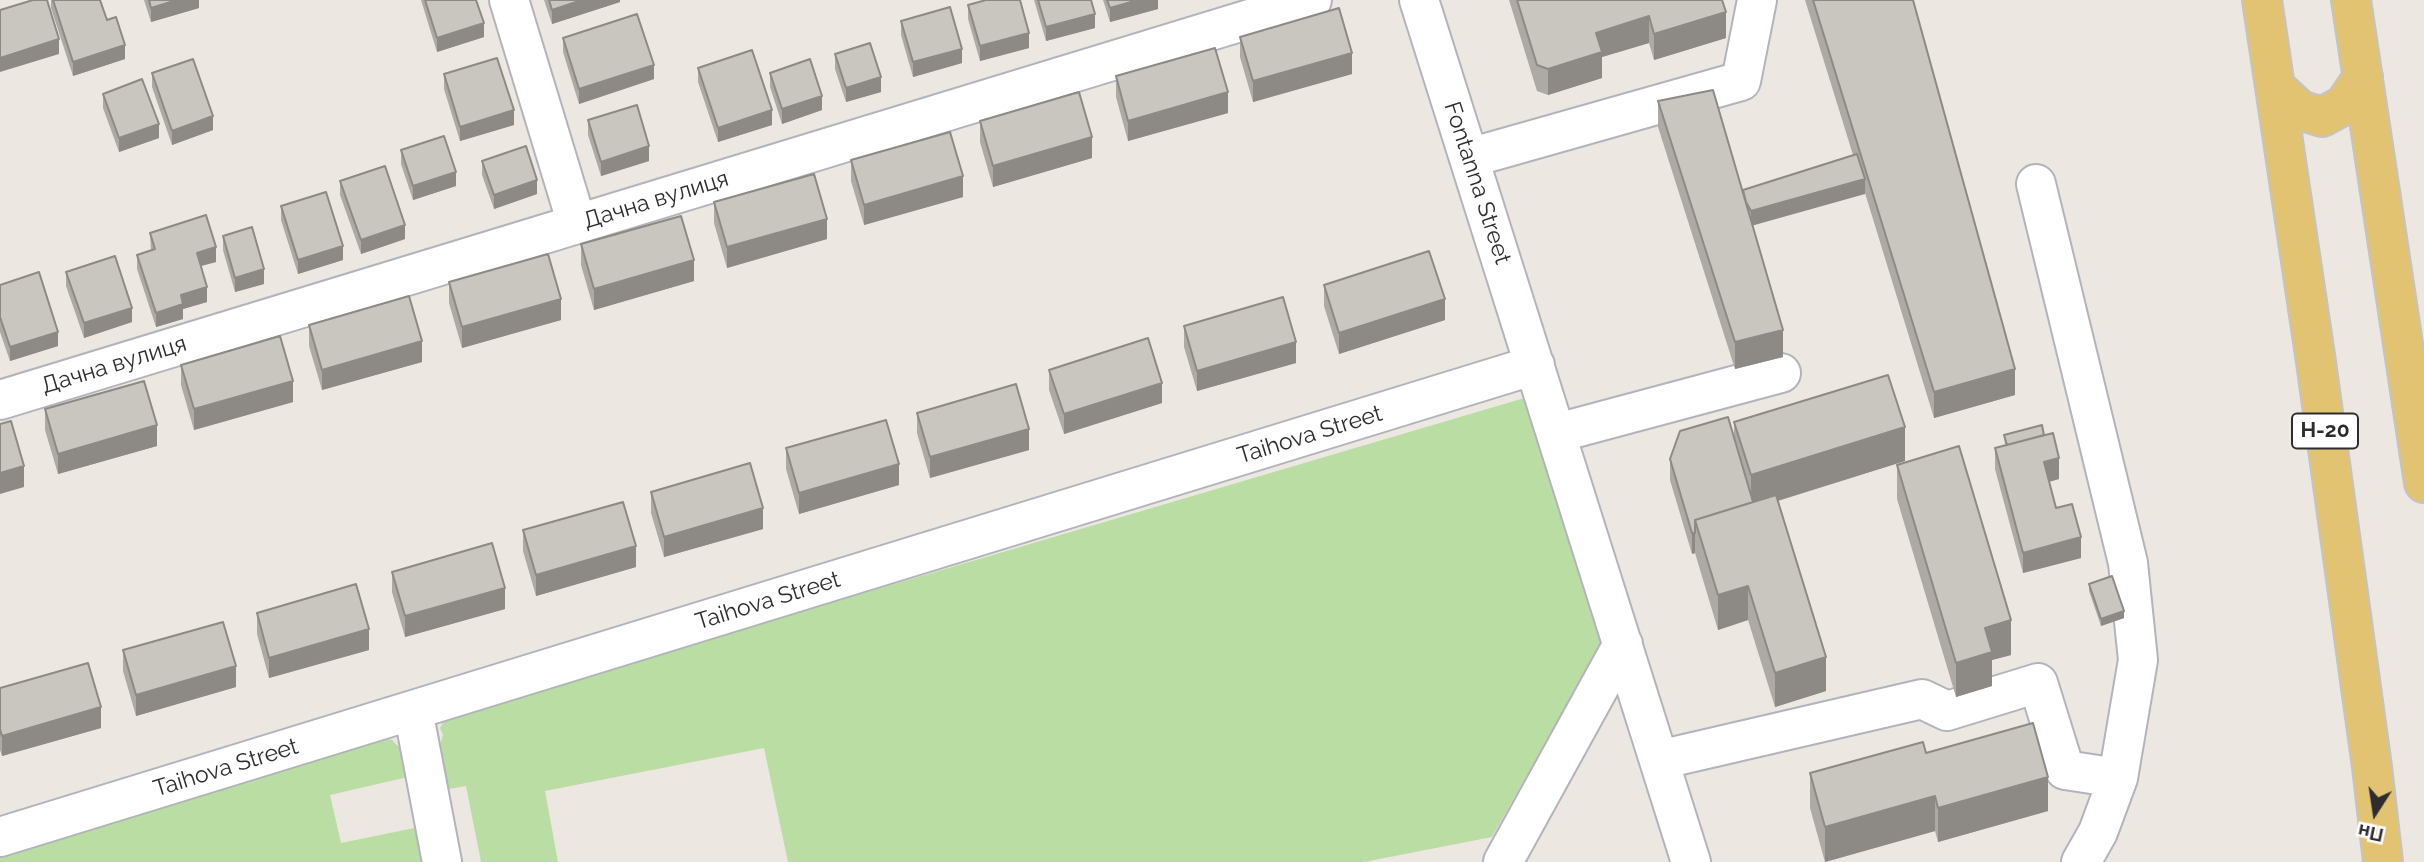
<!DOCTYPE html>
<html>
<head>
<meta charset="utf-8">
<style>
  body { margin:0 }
  #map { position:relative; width:2424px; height:862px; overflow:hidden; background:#ede7e1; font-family:Raleway,sans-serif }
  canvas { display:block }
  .north { position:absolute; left:2340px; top:778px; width:70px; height:70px; -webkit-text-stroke:5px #fff; paint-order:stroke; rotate:192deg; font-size:19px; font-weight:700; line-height:28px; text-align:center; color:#2d2d2d }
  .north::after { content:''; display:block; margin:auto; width:24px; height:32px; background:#2d2d2d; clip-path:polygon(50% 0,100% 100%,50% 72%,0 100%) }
</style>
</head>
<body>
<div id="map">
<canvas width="2424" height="862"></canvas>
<div class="north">Пн</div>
</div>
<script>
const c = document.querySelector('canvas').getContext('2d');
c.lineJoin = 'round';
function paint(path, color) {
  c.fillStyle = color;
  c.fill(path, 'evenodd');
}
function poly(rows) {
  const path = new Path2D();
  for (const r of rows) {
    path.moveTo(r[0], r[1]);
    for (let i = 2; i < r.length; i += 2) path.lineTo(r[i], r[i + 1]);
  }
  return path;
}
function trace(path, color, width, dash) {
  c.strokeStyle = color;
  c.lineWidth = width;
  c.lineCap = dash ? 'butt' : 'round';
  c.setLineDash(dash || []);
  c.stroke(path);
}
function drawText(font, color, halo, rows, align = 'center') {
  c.font = font + ' Raleway,sans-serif';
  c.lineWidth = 5;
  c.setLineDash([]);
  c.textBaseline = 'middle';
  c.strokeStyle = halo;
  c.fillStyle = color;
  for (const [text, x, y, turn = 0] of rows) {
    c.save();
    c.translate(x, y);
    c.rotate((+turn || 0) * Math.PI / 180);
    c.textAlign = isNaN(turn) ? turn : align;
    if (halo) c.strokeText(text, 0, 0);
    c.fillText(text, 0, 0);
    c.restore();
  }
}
paint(poly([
  [1538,394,1611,626,1492,837,1364,862,788,862,764,748,545,791,558,862,481,862,466,786,443,790,437,756,443,735,440,728,445,719,461,712],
  [387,739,392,740,399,747,408,777,330,795,341,843,419,827,425,862,0,862,0,854]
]), '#badda4');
const minor = poly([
  [509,0,577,224],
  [1419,0,1691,862],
  [1469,158,1741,81,1757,0],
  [2036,184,2128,563,2138,660,2118,778,2098,832,2081,862],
  [0,400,1312,0],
  [1557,433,1781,373],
  [413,710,442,862],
  [1659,760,1922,699,1947,711,2038,683,2065,770,2118,778],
  [0,837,1535,365],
  [1503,862,1623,644]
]);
const major = poly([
  [2262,0,2316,362,2372,767,2383,862],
  [2351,0,2424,483],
  [2276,88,2300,110,2322,117,2344,105,2363,77]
]);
trace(minor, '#b2b4bb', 42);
trace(major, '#c4c4c4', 42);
trace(minor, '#fff', 38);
trace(major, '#e2c371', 38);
paint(poly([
  [51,0,100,0,107,20,125,59,73,76,51,8],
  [144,0,199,0,199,8,151,22],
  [421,0,476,0,484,37,437,52],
  [544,0,620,0,620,2,552,24],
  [1034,0,1091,0,1095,28,1046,41],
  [1103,0,1158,0,1158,9,1110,22],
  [1509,0,1722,0,1726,38,1654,60,1649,43,1602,57,1602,78,1548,95,1537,91],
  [1805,0,1913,0,2015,395,1934,418,1865,193,1753,225,1783,357,1735,369,1658,127,1658,101,1743,190,1853,155],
  [968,5,1029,48,980,61,968,19],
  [901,21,962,63,913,77,901,35],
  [1240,37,1352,74,1253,102,1240,57],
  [563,38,654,79,579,104,563,52],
  [835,54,881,92,846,102,835,69],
  [698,68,772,125,718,142,698,82],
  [152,73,213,130,172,145,152,87],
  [770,73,822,110,782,124,770,87],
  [444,74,514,125,460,141,444,89],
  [1116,76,1228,113,1128,141,1116,97],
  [103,94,159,138,119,152,103,108],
  [588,120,649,161,601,176,588,135],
  [980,121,1092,158,993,187,980,142],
  [401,150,456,186,413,200,401,164],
  [851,160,963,197,864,225,851,181],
  [482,161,537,194,494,209,482,175],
  [340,181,405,239,361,254,340,195],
  [714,202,827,239,727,268,714,223],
  [281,206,343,260,298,274,281,220],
  [150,233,216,262,201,266,207,302,183,309,183,319,156,327,137,269,137,255,151,250],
  [223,236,264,284,235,292,223,250],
  [581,244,694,281,594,310,581,265],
  [66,272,132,322,84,338,66,286],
  [449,282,561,320,462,348,449,303],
  [0,285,58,346,10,361,0,332],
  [1324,285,1445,320,1339,354,1324,306],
  [309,325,422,362,322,390,309,346],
  [1184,326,1296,363,1197,391,1184,347],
  [181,365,293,402,194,430,181,385],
  [1049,370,1162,403,1064,434,1049,390],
  [45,409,157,446,58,474,45,430],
  [917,413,1029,450,930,478,917,433],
  [1734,422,1905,461,1778,501,1826,691,1775,707,1748,620,1718,630,1695,553,1692,554,1670,480,1670,459,1734,439],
  [2004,435,2059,479,2049,482,2056,508,2081,558,2023,573,1995,469,1995,448,2005,445],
  [786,448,899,485,799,514,786,469],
  [1897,465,2011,655,1992,660,1992,686,1956,697,1897,499],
  [651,492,763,529,664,557,651,513],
  [523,530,636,567,536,596,523,551],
  [392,572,505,609,405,637,392,592],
  [2089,584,2124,618,2101,626,2089,591],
  [257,613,369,650,269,678,257,634],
  [123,650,236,687,136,716,123,671],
  [0,688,101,728,2,756,0,750],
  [1926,753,2048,811,1938,842,1935,831,1825,862,1810,808,1810,773]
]), '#ada9a4');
paint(poly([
  [177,0,199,0,199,8,151,22,151,8],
  [582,0,620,0,620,2,552,24,552,10],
  [1138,0,1158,0,1158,9,1110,22,1110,8],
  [1726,12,1726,38,1654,60,1654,34],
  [1095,14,1095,28,1046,41,1046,27],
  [1649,16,1649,43,1602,57,1602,78,1548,95,1548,69,1596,33],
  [484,23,484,37,437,52,437,38],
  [1029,33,1029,48,980,61,980,46],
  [59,39,59,54,0,72,0,58],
  [125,45,125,59,73,76,73,62],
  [962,49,962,63,913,77,913,62],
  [1352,53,1352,74,1253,102,1253,81],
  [654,65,654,79,579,104,579,89],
  [881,77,881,92,846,102,846,88],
  [1228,92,1228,113,1128,141,1128,121],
  [822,96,822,110,782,124,782,109],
  [514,110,514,125,460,141,460,127],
  [772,110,772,125,718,142,718,128],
  [213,116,213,130,172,145,172,131],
  [159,124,159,138,119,152,119,138],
  [1092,137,1092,158,993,187,993,166],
  [649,146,649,161,601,176,601,162],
  [456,172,456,186,413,200,413,186],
  [963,176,963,197,864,225,864,205],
  [1865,179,1865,194,1751,226,1751,211],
  [537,180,537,194,494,209,494,195],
  [827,219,827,239,727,268,727,247],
  [405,225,405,239,361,254,361,240],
  [343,246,343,260,298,274,298,260],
  [216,247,216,262,197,267,197,253],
  [694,260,694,281,594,310,594,289],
  [264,269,264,284,235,292,235,278],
  [207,287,207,302,183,309,183,319,156,327,156,313,181,295],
  [561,299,561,320,462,348,462,327],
  [1445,299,1445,320,1339,354,1339,333],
  [132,308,132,322,84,338,84,323],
  [1783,330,1783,357,1735,369,1735,342],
  [58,332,58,346,10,361,10,347],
  [422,341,422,362,322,390,322,370],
  [1296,342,1296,363,1197,391,1197,371],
  [2015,369,2015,395,1934,418,1934,392],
  [293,381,293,402,194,430,194,409],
  [1162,383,1162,403,1064,434,1064,414],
  [157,425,157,446,58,474,58,454],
  [1905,427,1905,461,1751,509,1751,475],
  [1029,429,1029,450,930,478,930,457],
  [2059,458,2059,479,2044,483,2044,462],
  [899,464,899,485,799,514,799,493],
  [24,466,24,487,0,494,0,473],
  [763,508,763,529,664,557,664,537],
  [1692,533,1695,533,1695,553,1692,554],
  [2081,537,2081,558,2023,573,2023,553],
  [636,546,636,567,536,596,536,575],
  [1748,586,1748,620,1718,630,1718,595],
  [505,588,505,609,405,637,405,616],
  [2124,611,2124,618,2101,626,2101,619],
  [2011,620,2011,655,1992,660,1992,686,1956,697,1956,663,1985,628],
  [369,629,369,650,269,678,269,658],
  [1826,657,1826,691,1775,707,1775,673],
  [236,666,236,687,136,716,136,695],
  [101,707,101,728,2,756,2,736],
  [2048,777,2048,811,1938,842,1938,808],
  [1935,796,1935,831,1825,862,1825,827]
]), '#8d8a86');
const building = poly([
  [33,0,47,0,59,39,0,58,0,10,33,0],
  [53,0,100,0,107,20,116,17,125,45,73,62,53,0],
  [149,0,177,0,151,8,149,0],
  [425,0,476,0,484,23,437,38,425,0],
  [549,0,582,0,552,10,549,0],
  [986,0,1020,0,1029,33,980,46,968,5,986,0],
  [1038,0,1091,0,1095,14,1046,27,1038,0],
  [1107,0,1138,0,1110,8,1107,0],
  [1517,0,1722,0,1726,12,1654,34,1649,16,1596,33,1602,52,1548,69,1537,65,1517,0],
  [1813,0,1913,0,2015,369,1934,392,1813,0],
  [950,7,962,49,913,62,901,21,950,7],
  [1339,8,1352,53,1253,81,1240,37,1339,8],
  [637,14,654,65,579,89,563,38,637,14],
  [870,43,881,77,846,88,835,54,870,43],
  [1215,48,1228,92,1128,121,1116,76,1215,48],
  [752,50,772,110,718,128,698,68,752,50],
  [497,58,514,110,460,127,444,74,497,58],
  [193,59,213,116,172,131,152,73,193,59],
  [810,59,822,96,782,109,770,73,810,59],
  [142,79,159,124,119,138,103,94,142,79],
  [1713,90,1783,330,1735,342,1658,101,1713,90],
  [1079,92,1092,137,993,166,980,121,1079,92],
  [637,105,649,146,601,162,588,120,637,105],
  [950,132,963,176,864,205,851,160,950,132],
  [444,136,456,172,413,186,401,150,444,136],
  [526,146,537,180,494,195,482,161,526,146],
  [1857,154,1865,179,1751,211,1746,202,1743,190,1857,154],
  [385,166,405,225,361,240,340,181,385,166],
  [814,174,827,219,727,247,714,202,814,174],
  [326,192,343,246,298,260,281,206,326,192],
  [206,215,216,247,197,253,207,287,181,295,183,304,156,313,137,255,155,249,150,233,206,215],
  [681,216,694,260,594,289,581,244,681,216],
  [252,227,264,269,235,278,223,236,252,227],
  [1429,251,1445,299,1339,333,1324,285,1429,251],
  [548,254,561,299,462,327,449,282,548,254],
  [115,256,132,308,84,323,66,272,115,256],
  [39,272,58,332,10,347,0,317,0,285,39,272],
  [409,296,422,341,322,370,309,325,409,296],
  [1283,297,1296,342,1197,371,1184,326,1283,297],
  [280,336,293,381,194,409,181,365,280,336],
  [1148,338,1162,383,1064,414,1049,370,1148,338],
  [1888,375,1905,427,1751,475,1734,422,1888,375],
  [144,381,157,425,58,454,45,409,144,381],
  [1016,384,1029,429,930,457,917,413,1016,384],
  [1728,417,1753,502,1695,520,1695,533,1692,533,1670,459,1680,431,1728,417],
  [886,420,899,464,799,493,786,448,886,420],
  [11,421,24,466,0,473,0,424,11,421],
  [2042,425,2044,435,2007,445,2004,435,2042,425],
  [2053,433,2059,458,2044,462,2056,508,2072,504,2081,537,2023,553,1995,448,2053,433],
  [1959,446,2011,620,1985,628,1992,652,1956,663,1897,465,1959,446],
  [750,463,763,508,664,537,651,492,750,463],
  [1776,495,1826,657,1775,673,1748,586,1718,595,1695,520,1776,495],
  [623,502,636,546,536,575,523,530,623,502],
  [492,543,505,588,405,616,392,572,492,543],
  [2112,576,2124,611,2101,619,2089,584,2112,576],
  [356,584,369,629,269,658,257,613,356,584],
  [223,622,236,666,136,695,123,650,223,622],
  [88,663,101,707,2,736,0,729,0,688,88,663],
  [2033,723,2048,777,1938,808,1935,796,1825,827,1810,773,1923,742,1926,753,2033,723]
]);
paint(building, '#c9c5bf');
trace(building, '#8d8a86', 2);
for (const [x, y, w] of [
  [2325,431,66]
]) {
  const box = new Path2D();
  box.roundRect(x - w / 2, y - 17.5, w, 35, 5);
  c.fillStyle = '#fff';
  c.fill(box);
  trace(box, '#2d2d2d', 2);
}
drawText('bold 21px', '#2d2d2d', null, [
  ["Н-20",2325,431]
]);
drawText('23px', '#2d2d2d', '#fff', [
  ["Fontanna Street",1477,183,72],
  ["Дачна вулиця",656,200,-17],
  ["Дачна вулиця",114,365,-17],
  ["Taihova Street",1310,435,-17],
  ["Taihova Street",768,601,-17],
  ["Taihova Street",226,768,-17]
]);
</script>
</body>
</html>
